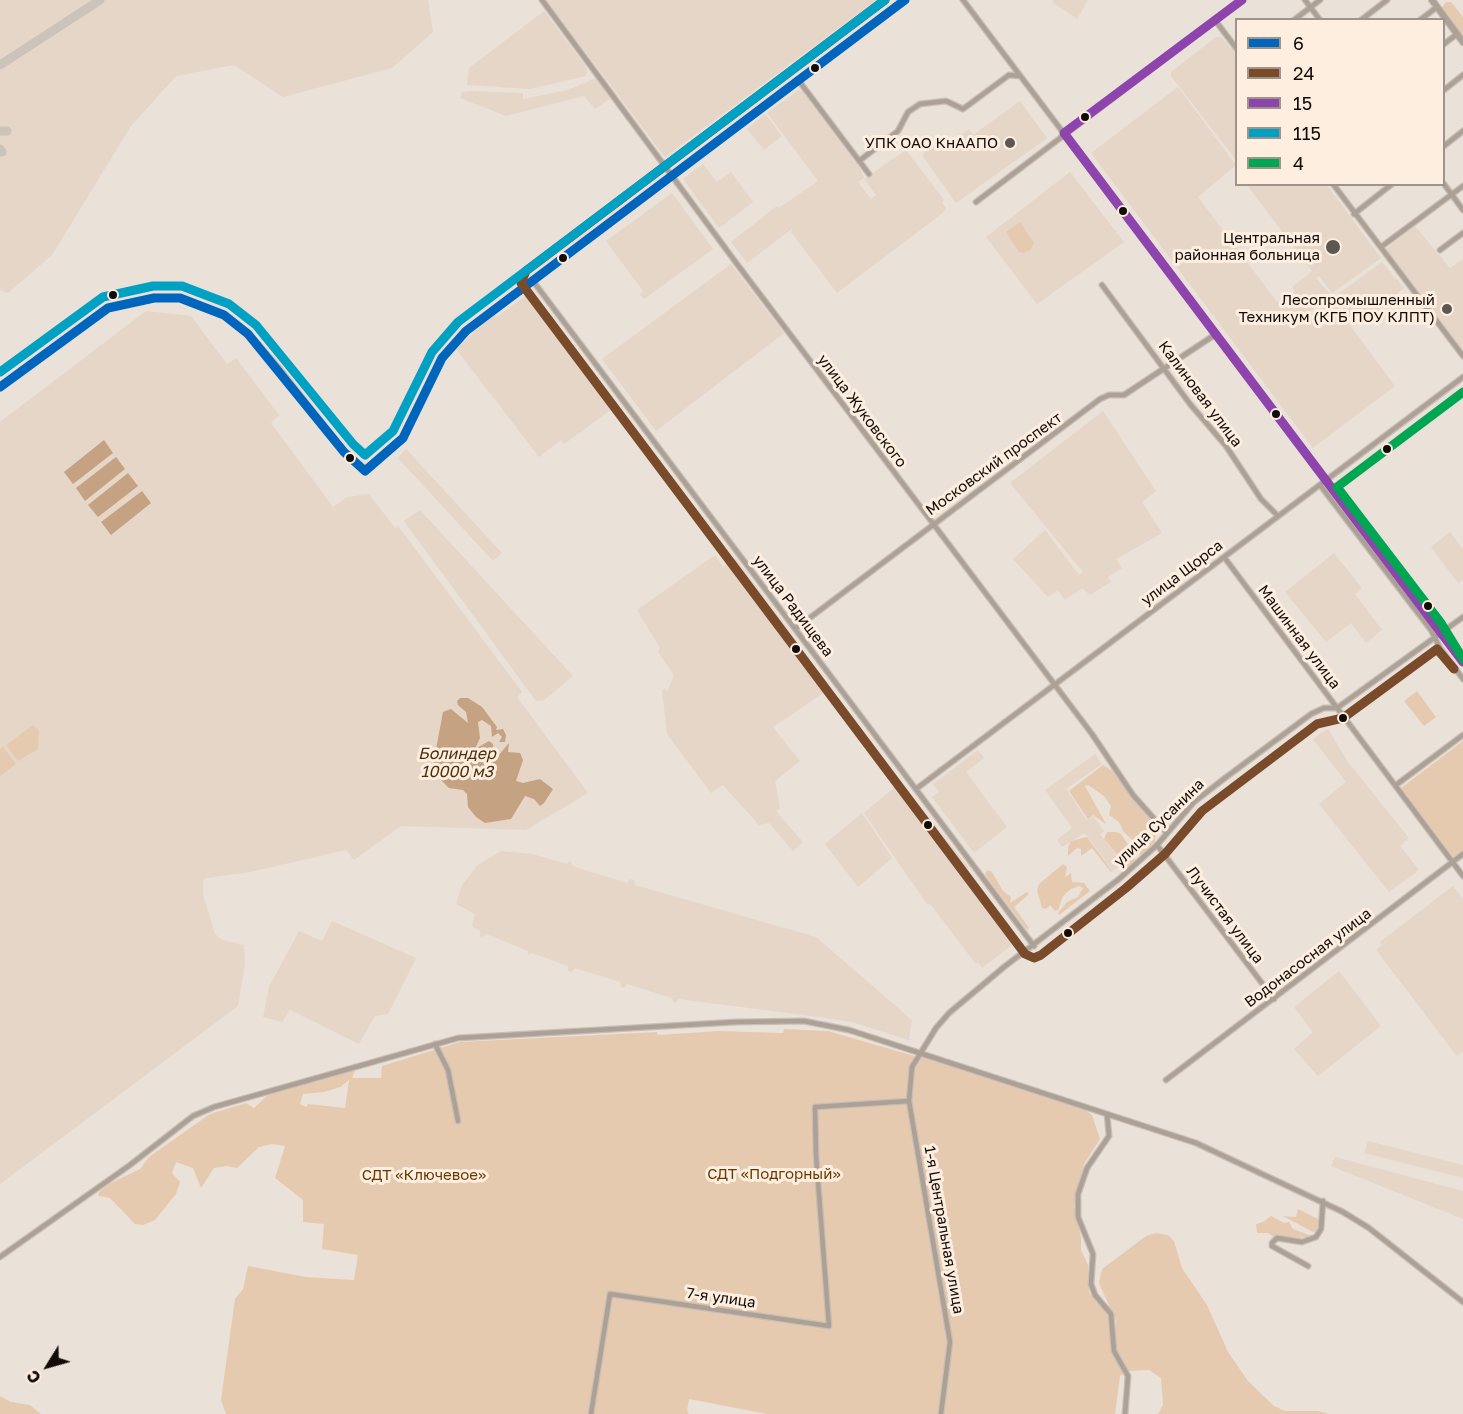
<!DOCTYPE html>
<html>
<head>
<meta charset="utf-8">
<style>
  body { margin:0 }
  #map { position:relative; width:1463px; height:1414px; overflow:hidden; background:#eae1d9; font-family:"Golos Text",sans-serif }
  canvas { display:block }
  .legend { position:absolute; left:1235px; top:18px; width:210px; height:168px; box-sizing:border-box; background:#feeee0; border:2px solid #9f948a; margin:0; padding:8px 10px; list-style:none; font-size:18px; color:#110c08 }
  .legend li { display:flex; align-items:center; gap:12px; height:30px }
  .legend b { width:30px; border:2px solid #9f948a }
  .north { position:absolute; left:18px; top:1336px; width:60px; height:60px; -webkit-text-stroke:4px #feeee0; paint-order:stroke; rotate:233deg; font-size:16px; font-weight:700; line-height:24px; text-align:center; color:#110c08 }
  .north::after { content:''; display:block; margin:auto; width:21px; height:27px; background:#110c08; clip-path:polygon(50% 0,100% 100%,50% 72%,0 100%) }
</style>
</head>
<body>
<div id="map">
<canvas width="1463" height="1414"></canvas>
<ul class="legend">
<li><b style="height:8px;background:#0065bd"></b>6</li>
<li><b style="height:8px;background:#7a4b2a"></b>24</li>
<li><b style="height:8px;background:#8e44ad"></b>15</li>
<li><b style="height:8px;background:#01a1c4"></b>115</li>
<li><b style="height:8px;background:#00a651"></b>4</li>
</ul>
<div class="north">С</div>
</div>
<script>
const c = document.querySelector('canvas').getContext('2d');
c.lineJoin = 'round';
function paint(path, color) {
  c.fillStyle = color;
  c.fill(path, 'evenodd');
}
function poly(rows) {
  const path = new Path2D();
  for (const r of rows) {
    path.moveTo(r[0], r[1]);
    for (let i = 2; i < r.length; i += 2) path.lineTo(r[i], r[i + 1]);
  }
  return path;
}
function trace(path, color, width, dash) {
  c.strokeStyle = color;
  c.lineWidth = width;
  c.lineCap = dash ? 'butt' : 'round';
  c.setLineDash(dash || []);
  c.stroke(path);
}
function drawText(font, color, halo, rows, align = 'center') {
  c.font = font + ' "Golos Text",sans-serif';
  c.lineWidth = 6;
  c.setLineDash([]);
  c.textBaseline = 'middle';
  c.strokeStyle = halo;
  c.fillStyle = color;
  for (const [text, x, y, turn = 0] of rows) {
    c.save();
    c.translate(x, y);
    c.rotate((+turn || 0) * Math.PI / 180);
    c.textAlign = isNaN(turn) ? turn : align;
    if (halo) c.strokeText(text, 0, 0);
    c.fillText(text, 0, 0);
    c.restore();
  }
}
paint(poly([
  [0,0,428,0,433,32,392,68,283,97,234,65,176,76,131,126,52,255,8,293,0,290],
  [546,0,876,0,665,157],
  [1054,0,1088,0,1077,19,1052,2],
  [544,11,587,68,586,76,530,89,467,85,469,68],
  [1216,37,1221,37,1236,54,1236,160,1171,76,1171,72],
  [598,77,613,97,595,109,584,96,506,116,460,98,462,92,470,91,523,93,523,99,568,90],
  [1178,87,1236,165,1198,197,1278,303,1295,291,1292,287,1312,271,1247,185,1327,185,1381,258,1332,293,1319,276,1316,278,1331,295,1310,311,1313,315,1332,301,1395,386,1313,448,1091,153],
  [799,90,803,92,861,170,864,178,858,182,871,199,876,195,864,179,906,150,944,200,942,203,946,208,944,212,837,293,791,232,793,228,747,263,731,242,777,206,779,208,818,181,767,113],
  [1020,101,1047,138,956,203,922,155,936,143,949,144,969,129,973,135],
  [765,114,782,136,764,150,747,129],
  [703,164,717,182,731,172,753,202,719,228,683,179],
  [1070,172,1124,242,1037,304,986,237],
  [672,193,713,249,644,299,640,294,643,291,606,241],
  [1415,226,1450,268,1463,259,1463,350,1386,249],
  [1382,262,1404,288,1360,325,1356,325,1334,297],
  [731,264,784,333,656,431,602,359],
  [532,291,616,406,564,444,561,440,539,457,456,349,483,324,495,315,497,317],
  [146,311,191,316,227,364,236,358,279,415,271,423,333,507,347,497,369,494,395,528,398,526,522,692,517,697,588,793,526,830,401,826,354,860,346,850,250,872,206,878,203,880,203,895,215,934,222,940,244,945,245,964,238,1006,0,1184,0,422],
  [1103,411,1156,491,1142,502,1162,533,1116,559,1122,568,1108,577,1111,582,1090,595,1082,588,1065,600,1058,590,1048,597,1013,559,1045,530,1079,575,1083,572,1010,483],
  [406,449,502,553,493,561,398,458],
  [420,510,573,676,544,700,536,701,404,521],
  [1450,532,1463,549,1463,580,1458,583,1431,547],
  [1334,553,1362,588,1355,594,1382,630,1366,643,1351,623,1326,642,1285,592],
  [715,555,723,567,735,558,831,688,773,727,800,761,775,781,780,809,776,811,803,842,793,851,769,823,759,825,723,785,711,793,667,734,662,689,668,690,674,675,658,652,660,648,637,610],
  [1328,729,1348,762,1409,838,1400,846,1419,870,1389,892,1319,804,1346,782,1313,739],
  [978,750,984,758,966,772,1007,827,974,853,932,797,939,792,933,784],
  [1095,754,1102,764,1066,789,1087,820,1093,816,1104,831,1100,834,1122,863,1113,871,1085,833,1062,847,1057,840,1072,828,1045,790],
  [901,782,969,868,967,871,1017,938,1010,943,1012,945,982,968,978,962,976,964,931,905,927,904,864,813],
  [862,813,892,858,858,887,825,844],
  [501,851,532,854,567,864,570,861,573,866,588,871,627,883,630,879,634,880,635,885,816,937,912,1020,909,1040,852,1022,819,1017,678,999,676,1003,673,1002,672,998,627,984,624,988,621,987,620,982,575,968,572,972,568,971,568,966,532,953,528,955,528,951,486,934,483,937,480,936,480,931,472,926,475,914,456,904,462,885,478,865],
  [1453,886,1463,899,1463,1051,1457,1056,1376,950,1382,945,1380,942],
  [332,921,416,958,388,1014,375,1016,359,1044,290,1010,282,1022,263,1017,269,987,299,931,322,941],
  [1339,971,1381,1026,1318,1076,1294,1049,1313,1032,1294,1007],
  [1368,1141,1463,1165,1463,1178,1364,1153],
  [1335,1157,1463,1191,1463,1219,1331,1166]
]), '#e5d6c7');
paint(poly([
  [1446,2,1451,2,1463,17,1463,39,1441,9],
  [1020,222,1034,243,1030,250,1023,253,1019,252,1006,232],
  [1327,485,1438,633,1435,633,1325,487],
  [1417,691,1436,717,1424,726,1404,701],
  [33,725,39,730,38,749,18,761,6,745],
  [1463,741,1463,850,1453,857,1401,788],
  [3,747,16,764,0,776,0,749],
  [1103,765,1113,771,1156,826,1155,842,1140,856,1138,846,1123,831,1119,822,1109,815,1111,806,1104,796,1088,785,1085,786,1106,824,1093,815,1088,819,1069,791],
  [1116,832,1121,834,1135,855,1134,862,1124,869,1121,866,1123,862,1104,839,1107,832],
  [1087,837,1112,871,1111,872,1092,848,1081,856,1081,849,1077,848,1068,856,1068,847,1071,841],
  [1063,864,1067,867,1065,877,1071,873,1072,882,1084,883,1090,891,1059,915,1058,913,1067,902,1078,897,1083,888,1079,886,1071,889,1063,896,1058,910,1055,911,1050,905,1046,909,1042,908,1037,890,1039,884],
  [987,870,992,872,1003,891,1011,897,1010,903,1027,892,1029,894,1014,907,1029,928,1027,930,988,879,985,874],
  [784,1029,828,1031,914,1056,914,1060,920,1061,921,1056,1082,1108,1092,1115,1100,1139,1084,1164,1074,1206,1081,1238,1081,1250,1088,1265,1089,1292,1109,1317,1110,1337,1115,1330,1116,1321,1099,1283,1102,1269,1146,1236,1156,1233,1168,1235,1174,1241,1182,1268,1207,1305,1228,1352,1248,1381,1274,1406,1285,1411,1318,1411,1329,1414,1158,1414,1163,1405,1161,1378,1149,1370,1127,1371,1120,1376,1115,1414,767,1414,689,1399,687,1411,689,1414,226,1414,221,1400,235,1299,243,1289,248,1266,306,1277,354,1280,358,1255,322,1249,324,1224,303,1222,303,1200,275,1178,285,1146,272,1144,259,1147,237,1168,227,1166,214,1168,201,1188,193,1168,176,1162,172,1173,180,1182,176,1194,155,1220,143,1225,135,1224,110,1198,99,1196,98,1193,109,1184,140,1169,149,1157,210,1114,246,1103,254,1108,268,1095,350,1071,355,1071,352,1078,381,1078,382,1066,460,1042,657,1032,658,1035,719,1031,783,1033],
  [349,1080,345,1108,308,1104,306,1107,300,1104,303,1094,324,1092,340,1087],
  [1298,1209,1318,1219,1317,1231,1313,1232,1283,1216,1296,1217],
  [1271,1216,1284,1223,1289,1222,1293,1229,1312,1236,1293,1239,1281,1236,1274,1238,1269,1233,1257,1233,1256,1224,1263,1222],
  [0,1396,11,1402,30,1405,41,1414,0,1414]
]), '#e6cab0');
paint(poly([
  [104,440,113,453,73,484,64,472],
  [116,457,125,469,85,501,76,488],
  [128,473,138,486,98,517,88,505],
  [142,491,151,503,111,535,101,522],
  [460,698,468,698,482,707,497,727,496,730,503,729,506,735,505,742,499,742,502,737,498,733,492,737,491,726,482,720,478,722,480,738,475,749,489,741,493,744,493,755,498,756,509,743,508,752,520,753,523,760,516,781,523,783,540,779,553,789,544,803,540,806,534,799,525,796,511,819,485,823,476,817,468,807,467,794,463,790,449,788,439,778,433,767,434,760,443,712,451,709,468,723,466,712,458,705,457,701]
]), '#c5a281');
trace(poly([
  [0,65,100,0],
  [0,131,7,131],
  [0,149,2,152]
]), '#ccc3bb', 9);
const minor = poly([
  [542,0,737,264,1092,734,1133,795,1166,832],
  [963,0,1463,662],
  [1305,0,1320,20],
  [1215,20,1236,48],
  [1294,20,1320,0],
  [1361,20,1387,0],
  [1420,20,1437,7],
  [1444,44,1457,34],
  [799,81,869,174],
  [1444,90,1463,75],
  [1444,146,1463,131],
  [859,161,898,131,908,112,920,104,946,101,963,109,1009,75,1020,76],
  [1333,184,1463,356],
  [1444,184,1463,210],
  [976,202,1242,0],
  [1354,214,1392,184],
  [1381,247,1463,186],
  [1440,250,1463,233],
  [533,281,1034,946],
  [1102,285,1190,404,1226,446,1261,499,1278,516],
  [1320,485,1431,630,1440,648,1463,679],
  [1224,557,1463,876],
  [795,629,1100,399,1109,395,1124,395,1216,334],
  [1396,785,1463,735],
  [916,789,1463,377],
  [1157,845,1274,999],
  [435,1044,448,1070,458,1121],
  [1166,1080,1463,854],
  [1107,1114,1109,1136,1087,1168,1078,1194,1078,1217,1093,1254,1091,1284,1095,1295,1111,1314,1114,1351,1128,1376,1125,1414],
  [0,1257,130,1165,193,1116,214,1107,458,1038,736,1022,804,1021,849,1030,1196,1143,1343,1212,1369,1228,1463,1302],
  [1308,1266,1272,1246,1272,1243,1277,1238,1302,1242,1316,1237,1321,1229,1323,1201],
  [591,1414,610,1294,829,1326,816,1155,815,1107,909,1101],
  [941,1414,950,1342,909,1101,912,1067,936,1028,949,1013,1004,967,1119,879,1157,845,1194,802,1225,778,1311,714,1324,708,1337,708,1463,617]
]);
const major = poly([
  [1432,0,1463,42],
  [0,387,108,308,154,298,180,298,224,315,248,334,278,368,344,452,365,471,403,438,442,358,466,331,905,0]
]);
trace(minor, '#c6bfb9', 7);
trace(major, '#c6bfb9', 8);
trace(minor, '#ada095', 4.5);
trace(major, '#aea196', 6);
trace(poly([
  [0,387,108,308,154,298,180,298,224,315,248,334,344,452,365,471,403,438,442,358,466,331,905,0]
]), '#0065bd', 9);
trace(poly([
  [885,0,526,271,521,283,1025,954,1034,958,1041,955,1126,888,1165,854,1202,811,1317,724,1343,718,1437,649,1454,669]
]), '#7a4b2a', 9);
trace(poly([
  [1064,133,1463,662],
  [1064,133,1242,0]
]), '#8e44ad', 9);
trace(poly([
  [0,372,103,297,153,286,182,286,229,304,256,325,353,444,365,455,393,431,432,352,458,322,885,0]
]), '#01a1c4', 9);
trace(poly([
  [1463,392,1337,487,1441,623,1463,659]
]), '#00a651', 9);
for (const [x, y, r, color] of [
  [815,68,5,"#110c08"],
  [1085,117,5,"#110c08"],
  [1010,143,6,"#5d5751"],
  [1123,211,5,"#110c08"],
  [1333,247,8,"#5d5751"],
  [563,258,5,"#110c08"],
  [113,295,5,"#110c08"],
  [1447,309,6,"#5d5751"],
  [1276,414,5,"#110c08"],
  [1387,449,5,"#110c08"],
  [350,458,5,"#110c08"],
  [1428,606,5,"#110c08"],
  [796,649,5,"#110c08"],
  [1343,718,5,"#110c08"],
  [928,825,5,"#110c08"],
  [1068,933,5,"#110c08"]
]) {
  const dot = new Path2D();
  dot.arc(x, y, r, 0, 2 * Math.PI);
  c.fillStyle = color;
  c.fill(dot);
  trace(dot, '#feeee0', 2);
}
drawText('15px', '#110c08', '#feeee0', [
  ["УПК ОАО КнААПО",998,143],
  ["Центральная",1320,238],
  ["районная больница",1320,255],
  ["Лесопромышленный",1435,300],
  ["Техникум (КГБ ПОУ КЛПТ)",1435,317]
], 'right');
drawText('15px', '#110c08', '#feeee0', [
  ["Калиновая улица",1200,394,53],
  ["улица Жуковского",862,411,53],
  ["Московский проспект",994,464,-36],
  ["улица Щорса",1182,573,-37],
  ["улица Радищева",793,606,53],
  ["Машинная улица",1299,637,53],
  ["улица Сусанина",1159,823,-44],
  ["Лучистая улица",1225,915,53],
  ["Водонасосная улица",1308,958,-37],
  ["1-я Центральная улица",944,1230,80],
  ["7-я улица",721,1298,8]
]);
drawText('15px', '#673b00', '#feeee0', [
  ["СДТ «Подгорный»",774,1174],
  ["СДТ «Ключевое»",424,1175]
]);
drawText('italic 16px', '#4e2e09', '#feeee0', [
  ["Болиндер",457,754],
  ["10000 м3",457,772]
]);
</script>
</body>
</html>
